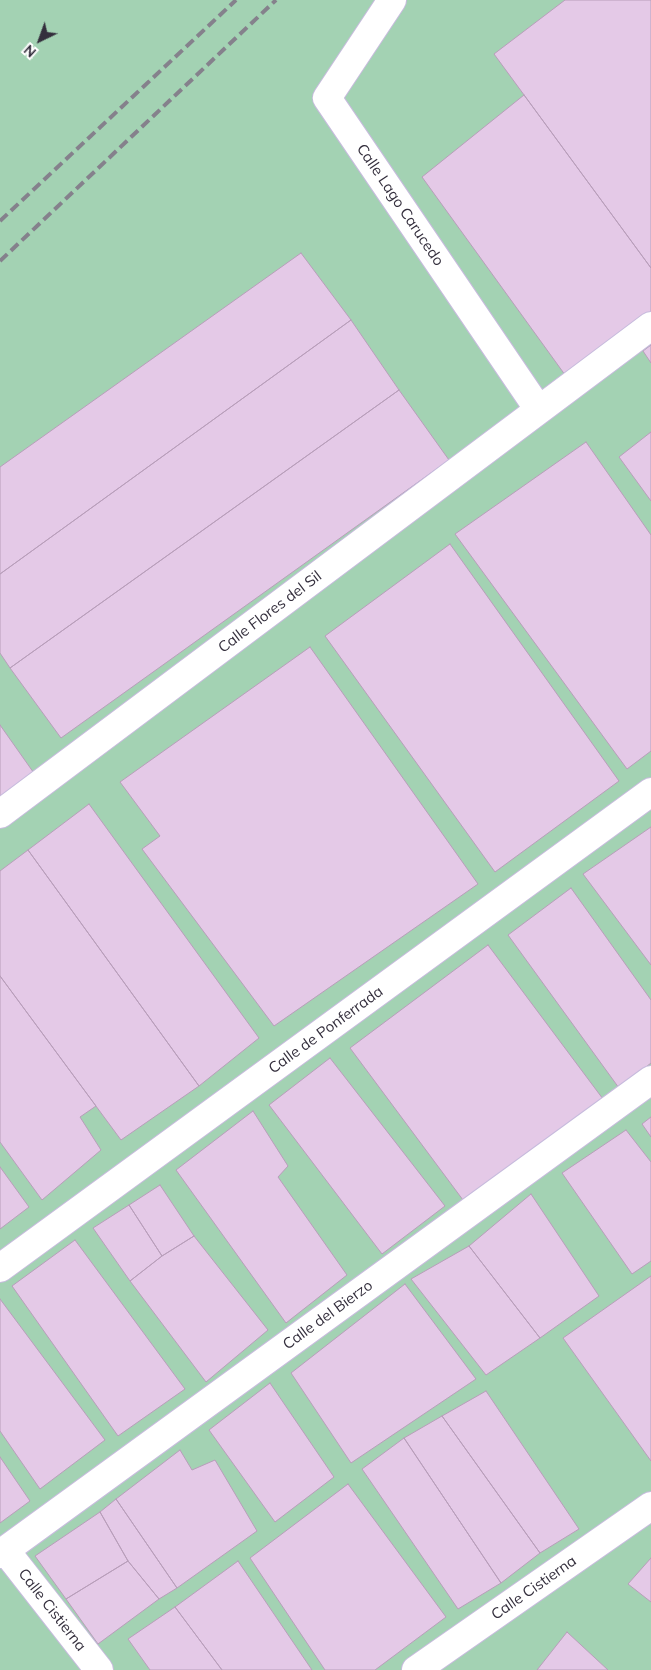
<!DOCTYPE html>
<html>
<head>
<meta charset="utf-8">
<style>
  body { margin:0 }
  #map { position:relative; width:651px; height:1670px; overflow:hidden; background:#f7f5fc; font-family:Mulish,sans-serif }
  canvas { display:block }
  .north { position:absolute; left:15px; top:15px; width:50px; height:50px; -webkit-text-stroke:4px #fff; paint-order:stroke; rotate:222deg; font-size:14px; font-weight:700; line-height:20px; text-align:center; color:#342f3d }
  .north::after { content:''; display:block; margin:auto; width:18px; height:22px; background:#342f3d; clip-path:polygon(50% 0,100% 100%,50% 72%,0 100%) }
</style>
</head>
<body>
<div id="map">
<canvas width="651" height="1670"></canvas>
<div class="north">N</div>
</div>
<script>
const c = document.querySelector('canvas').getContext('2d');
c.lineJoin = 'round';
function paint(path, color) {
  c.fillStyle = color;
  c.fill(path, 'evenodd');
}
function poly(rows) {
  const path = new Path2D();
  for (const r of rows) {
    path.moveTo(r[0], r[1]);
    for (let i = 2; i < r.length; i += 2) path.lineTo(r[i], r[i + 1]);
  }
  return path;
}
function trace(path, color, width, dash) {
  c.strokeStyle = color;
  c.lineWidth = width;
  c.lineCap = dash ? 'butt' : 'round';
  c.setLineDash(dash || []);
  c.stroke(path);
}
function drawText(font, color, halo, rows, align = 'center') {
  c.font = font + ' Mulish,sans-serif';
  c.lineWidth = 4;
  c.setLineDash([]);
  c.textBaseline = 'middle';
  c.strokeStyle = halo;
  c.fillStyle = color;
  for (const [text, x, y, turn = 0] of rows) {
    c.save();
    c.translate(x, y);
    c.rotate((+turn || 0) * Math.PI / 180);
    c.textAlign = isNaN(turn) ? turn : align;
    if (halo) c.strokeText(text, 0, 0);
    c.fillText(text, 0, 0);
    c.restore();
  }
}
paint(poly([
  [0,0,651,0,651,1670,0,1670]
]), '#a3d2b3');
const building = poly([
  [565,0,651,0,651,268,494,54,565,0],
  [524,95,651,268,651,315,568,379,422,177,524,95],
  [301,253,351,320,0,574,0,467,301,253],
  [351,320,399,390,10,668,0,653,0,574,351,320],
  [651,345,651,363,643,351,651,345],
  [399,390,449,460,61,738,10,668,399,390],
  [651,432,651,501,619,457,651,432],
  [586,442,651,535,651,751,627,769,455,534,586,442],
  [450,544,619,781,495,872,325,636,450,544],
  [310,647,478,884,274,1026,142,849,160,836,120,782,310,647],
  [0,725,36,776,0,802,0,725],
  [89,804,259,1038,199,1086,28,850,89,804],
  [651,827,651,965,583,874,651,827],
  [28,850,199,1086,121,1140,0,976,0,871,28,850],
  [571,888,651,1000,651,1063,619,1088,508,935,571,888],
  [488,945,603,1099,463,1200,350,1048,488,945],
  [0,976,96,1106,80,1117,101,1150,42,1200,0,1142,0,976],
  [330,1058,445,1206,382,1254,269,1105,330,1058],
  [253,1111,288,1166,278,1177,347,1275,286,1323,176,1170,253,1111],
  [651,1117,651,1137,642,1124,651,1117],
  [626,1130,651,1162,651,1261,632,1274,562,1173,626,1130],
  [0,1167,29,1207,0,1229,0,1167],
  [160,1185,194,1236,162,1256,129,1205,160,1185],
  [531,1194,599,1296,540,1338,469,1246,531,1194],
  [129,1205,162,1256,130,1281,93,1228,129,1205],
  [194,1236,268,1330,206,1382,130,1281,162,1256,194,1236],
  [75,1240,185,1389,118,1436,12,1286,75,1240],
  [469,1246,540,1338,486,1375,411,1279,469,1246],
  [651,1276,651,1461,563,1338,651,1276],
  [405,1284,476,1379,351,1463,291,1373,405,1284],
  [0,1299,105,1440,40,1489,0,1431,0,1299],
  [270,1383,334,1477,275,1522,209,1430,270,1383],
  [486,1391,579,1529,540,1553,442,1416,486,1391],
  [442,1416,540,1553,501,1583,404,1438,442,1416],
  [404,1438,501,1583,458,1609,362,1469,404,1438],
  [180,1450,192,1470,215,1460,257,1531,177,1588,116,1499,180,1450],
  [0,1457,30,1501,0,1523,0,1457],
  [348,1484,446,1617,375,1670,325,1670,250,1558,348,1484],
  [116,1499,177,1588,159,1599,128,1561,100,1512,116,1499],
  [100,1512,128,1561,66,1599,35,1556,100,1512],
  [651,1558,651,1602,628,1584,651,1558],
  [128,1561,159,1599,98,1644,66,1599,128,1561],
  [238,1561,312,1670,222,1670,175,1607,238,1561],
  [175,1607,222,1670,150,1670,128,1639,175,1607],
  [567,1632,608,1670,537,1670,567,1632]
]);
paint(building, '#e4c9e7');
trace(building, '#b89eba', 1);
const minor = poly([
  [392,0,327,98,539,410],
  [0,814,651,326],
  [0,1268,651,792],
  [5,1550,99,1670],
  [0,1554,651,1080],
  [416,1670,651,1506]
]);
trace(minor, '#c7bbdd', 30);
trace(minor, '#fff', 28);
trace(poly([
  [0,221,236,0],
  [0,261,276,0]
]), '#85818c', 4, [10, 5]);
drawText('15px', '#342f3d', '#fff', [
  ["Calle Lago Carucedo",400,205,56],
  ["Calle Flores del Sil",270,612,-37],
  ["Calle de Ponferrada",326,1030,-36],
  ["Calle del Bierzo",328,1315,-36],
  ["Calle Cistierna",534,1588,-35],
  ["Calle Cistierna",52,1610,52]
]);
</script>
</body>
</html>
